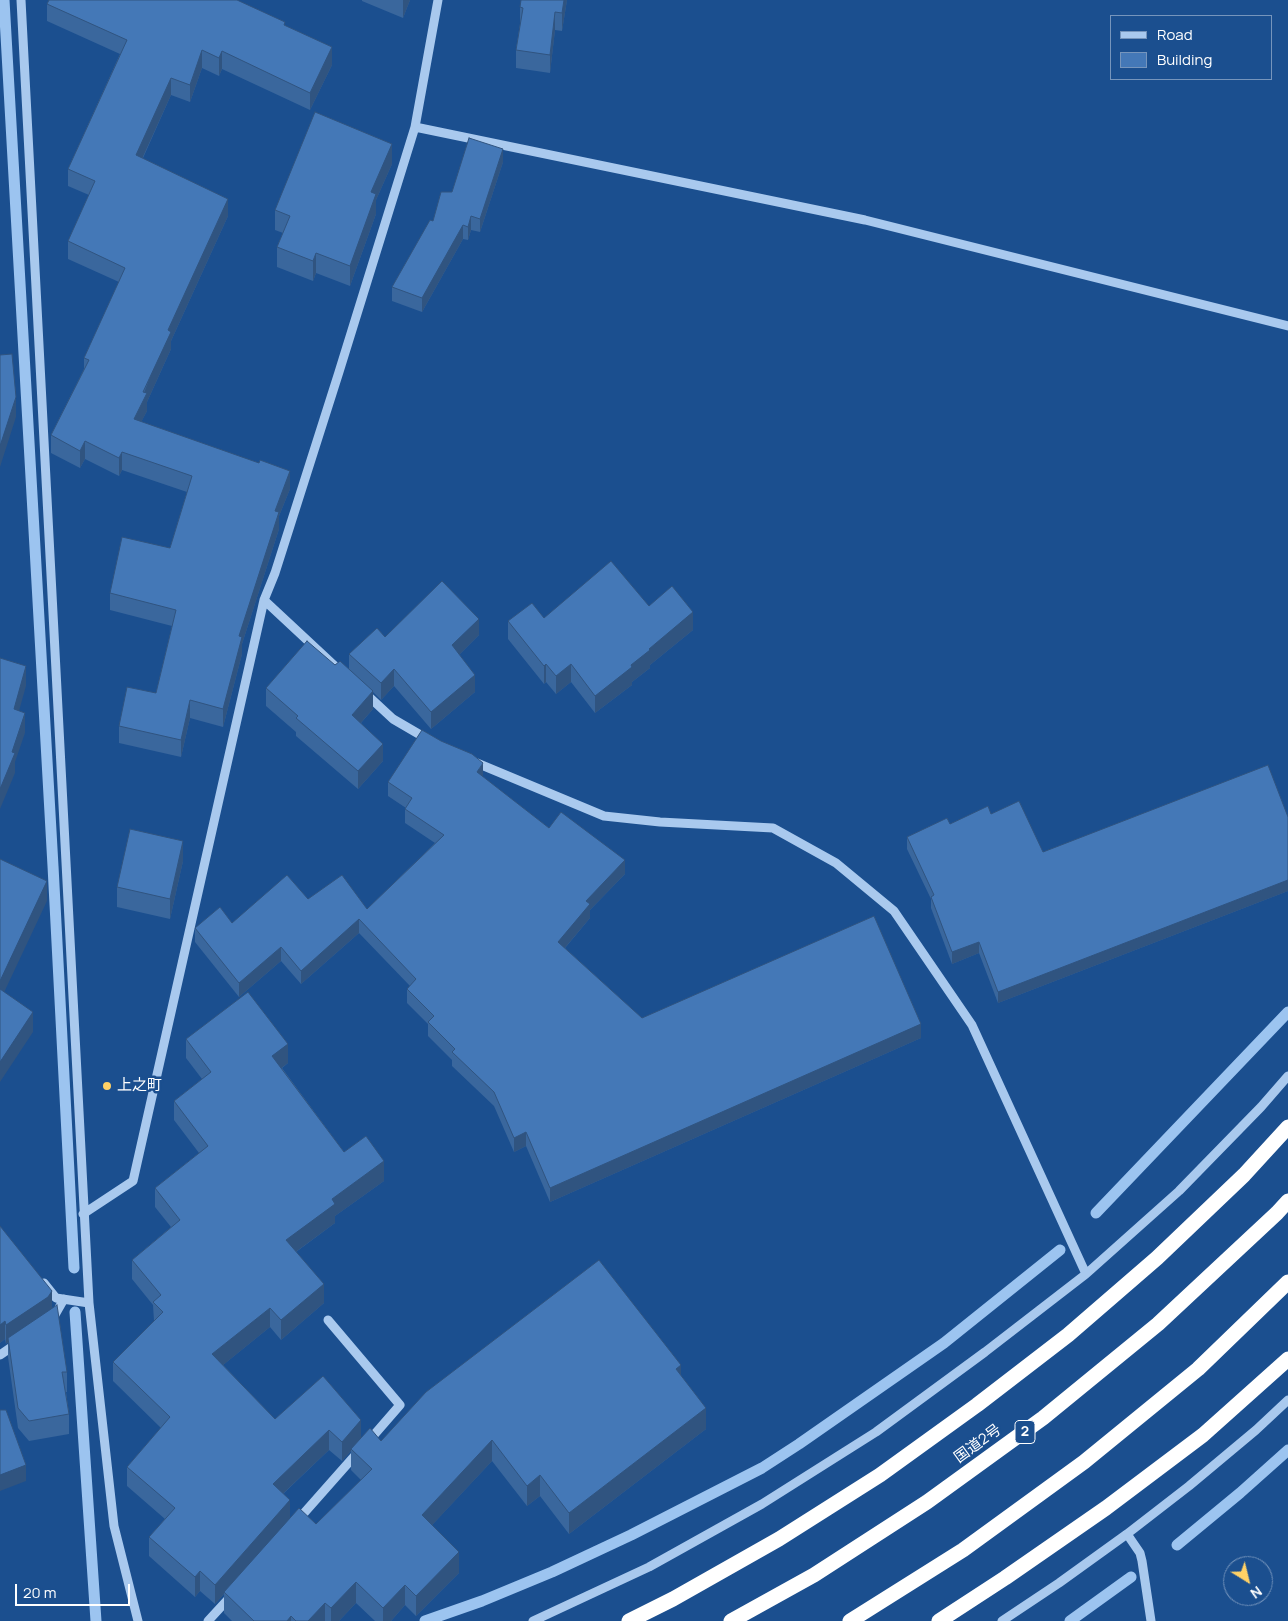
<!DOCTYPE html>
<html>
<head>
<meta charset="utf-8">
<style>
  body { margin:0 }
  #map { position:relative; width:1288px; height:1621px; overflow:hidden; background:#1b4f8f; font-family:Manrope,sans-serif }
  canvas { display:block }
  .legend { position:absolute; left:1110px; top:15px; width:162px; height:65px; box-sizing:border-box; background:#1b4f8f; border:1px solid #7695bc; margin:0; padding:6px 9px; list-style:none; font-size:15px; color:#fff }
  .legend li { display:flex; align-items:center; gap:10px; height:25px }
  .legend b { width:25px; border:1px solid #7695bc }
  .north { position:absolute; left:1223px; top:1556px; width:50px; height:50px; box-sizing:border-box; background:#1b4f8f; border:1px solid #7695bc; border-radius:50%; rotate:144deg; font-size:14px; font-weight:700; line-height:20px; text-align:center; color:#fff }
  .north::after { content:''; display:block; margin:auto; width:18px; height:22px; background:#ffd166; clip-path:polygon(50% 0,100% 100%,50% 72%,0 100%) }
  .scale { position:absolute; left:15px; top:1584px; width:115px; height:22px; box-sizing:border-box; border:2px solid #fff; border-top:0; padding-left:6px; font-size:15px; line-height:18px; white-space:nowrap; color:#fff; -webkit-text-stroke:4px #1b4f8f; paint-order:stroke }
</style>
</head>
<body>
<div id="map">
<canvas width="1288" height="1621"></canvas>
<ul class="legend">
<li><b style="height:6px;background:#a9c9ee"></b>Road</li>
<li><b style="height:14px;background:#4478b7"></b>Building</li>
</ul>
<div class="north">N</div>
<div class="scale">20 m</div>
</div>
<script>
const c = document.querySelector('canvas').getContext('2d');
c.lineJoin = 'round';
function poly(rows) {
  const path = new Path2D();
  for (const r of rows) {
    path.moveTo(r[0], r[1]);
    for (let i = 2; i < r.length; i += 2) path.lineTo(r[i], r[i + 1]);
  }
  return path;
}
function trace(path, color, width, dash) {
  c.strokeStyle = color;
  c.lineWidth = width;
  c.lineCap = dash ? 'butt' : 'round';
  c.setLineDash(dash || []);
  c.stroke(path);
}
function paint(path, color) {
  c.fillStyle = color;
  c.fill(path, 'evenodd');
}
function drawText(font, color, halo, rows, align = 'center') {
  c.font = font + ' Manrope,"Noto Sans JP",sans-serif';
  c.lineWidth = 5;
  c.setLineDash([]);
  c.textBaseline = 'middle';
  c.strokeStyle = halo;
  c.fillStyle = color;
  for (const [text, x, y, turn = 0] of rows) {
    c.save();
    c.translate(x, y);
    c.rotate((+turn || 0) * Math.PI / 180);
    c.textAlign = isNaN(turn) ? turn : align;
    if (halo) c.strokeText(text, 0, 0);
    c.fillText(text, 0, 0);
    c.restore();
  }
}
trace(poly([
  [4,0,53,866,74,1268],
  [1096,1213,1288,1012],
  [75,1312,96,1621],
  [1177,1545,1240,1493,1288,1450],
  [425,1621,482,1601,552,1572,631,1535,762,1468,799,1444,944,1343,1060,1250],
  [1070,1621,1131,1577]
]), '#9cc4f0', 11);
trace(poly([
  [21,0,89,1303,114,1526,138,1621],
  [415,127,865,220,1288,326],
  [264,600,337,668],
  [365,693,393,719,429,740],
  [472,761,604,816,660,822,773,828,836,863,894,911,972,1025,1086,1274],
  [83,1214,133,1181,264,600,275,573,339,372,415,127,438,0],
  [44,1283,56,1298,89,1303],
  [52,1320,64,1299],
  [328,1320,400,1405,367,1443],
  [0,1355,16,1344],
  [297,1521,358,1452],
  [1127,1534,1140,1553,1142,1561,1151,1621],
  [208,1621,231,1596],
  [533,1621,649,1567,762,1504,876,1432,985,1352,1086,1274,1179,1191,1261,1107,1288,1076],
  [1002,1621,1059,1583,1127,1534,1189,1486,1256,1430,1288,1400]
]), '#a9c9ee', 9);
trace(poly([
  [629,1621,673,1599,779,1539,880,1475,977,1405,1068,1335,1157,1258,1244,1175,1288,1127],
  [731,1621,814,1575,927,1502,1043,1418,1158,1324,1277,1213,1288,1201],
  [850,1621,963,1550,1084,1462,1198,1369,1288,1282],
  [939,1621,1005,1578,1106,1508,1203,1435,1288,1359]
]), '#fff', 15);
paint(poly([
  [362,0,410,0,403,18,362,1],
  [567,0,562,31,555,30,550,73,516,68,516,50,520,24,520,7],
  [47,4,285,25,332,65,310,110,222,69,219,76,202,68,190,102,171,95,143,158,228,216,171,341,171,349,147,402,147,411,141,422,290,489,279,516,279,529,242,644,242,654,223,727,190,718,181,757,119,743,119,726,156,693,172,626,110,610,110,593,170,548,187,492,122,470,119,476,85,459,80,468,51,453,51,435,84,369,84,358,119,282,68,259,68,241,89,195,68,186,68,169,120,54,47,21],
  [503,162,480,232,471,230,468,240,463,239,422,312,392,301,392,287,452,192],
  [392,164,376,200,376,214,350,286,316,273,313,281,277,267,277,247,283,233,275,230,275,210],
  [649,606,693,630,650,665,650,668,632,682,632,685,595,713,571,682,556,694,546,682,544,684,508,639,508,621,544,618],
  [479,635,459,655,475,692,431,729,394,686,381,700,373,692,373,709,361,723,383,761,358,789,296,736,296,732,266,706,266,688,335,665,349,669,349,654,385,637],
  [483,777,549,828,625,874,590,910,590,918,565,948,642,1018,921,1038,550,1202,526,1146,514,1152,494,1106,452,1066,452,1060,428,1036,428,1024,407,1003,407,989,410,986,359,933,301,984,281,961,239,997,195,942,195,928,232,923,308,899,367,909,435,843,405,823,405,809,406,808,388,796,388,782],
  [1288,817,1288,891,998,1003,979,953,952,964,931,908,931,899,907,849,907,837,950,824,1043,852],
  [183,861,170,919,117,907,117,887],
  [186,1039,288,1063,282,1068,344,1152,384,1181,335,1216,335,1223,296,1252,324,1303,281,1340,270,1327,223,1365,275,1419,381,1441,681,1376,706,1429,569,1534,540,1496,527,1506,492,1461,432,1525,459,1573,416,1616,405,1605,391,1621,375,1621,356,1603,339,1621,232,1621,224,1613,224,1594,215,1604,200,1591,195,1597,149,1556,149,1537,165,1519,127,1486,127,1467,161,1428,113,1381,113,1362,154,1321,153,1305,132,1279,132,1260,171,1227,155,1207,155,1188,199,1153,174,1120,174,1101,202,1079,186,1058],
  [329,1450,342,1461,351,1451,351,1470,361,1480,316,1524,290,1518,283,1494],
  [0,1226,52,1308,67,1372,67,1392,66,1392,69,1414,69,1434,29,1441,18,1428,8,1357,8,1342,6,1344,5,1339,0,1343]
]), '#3a679d');
paint(poly([
  [403,0,410,0,403,18],
  [564,0,567,0,562,31,562,13],
  [555,12,555,30,550,73,550,55],
  [332,47,332,65,310,110,310,93],
  [202,50,202,68,190,102,190,85],
  [222,51,222,69,219,76,219,58],
  [171,78,171,95,136,172,136,155],
  [392,144,392,164,376,200,376,214,350,286,350,266,371,192],
  [503,149,503,162,480,232,480,219],
  [228,199,228,216,171,341,171,349,147,402,147,411,134,436,134,419,168,330],
  [471,216,471,230,468,240,468,227],
  [463,225,463,239,422,312,422,298],
  [316,253,316,273,313,281,313,261],
  [16,397,16,417,0,467,0,446],
  [85,441,85,459,80,468,80,451],
  [122,452,122,470,119,476,119,458],
  [290,471,290,489,279,516,279,529,242,644,242,654,223,727,223,709,239,636,275,511],
  [693,612,693,630,650,665,650,668,632,682,632,685,595,713,595,696,649,649],
  [479,619,479,635,452,662,452,645],
  [546,664,546,682,544,684,544,666],
  [571,664,571,682,556,694,556,676],
  [26,666,26,686,14,729,14,709],
  [394,669,394,686,381,700,381,683],
  [475,675,475,692,431,729,431,712],
  [373,691,373,709,352,733,352,715],
  [190,700,190,718,181,757,181,740],
  [25,713,25,733,15,762,15,773,0,809,0,789,12,752],
  [383,744,383,761,358,789,358,771],
  [483,763,483,777,477,772],
  [183,841,183,861,170,919,170,899],
  [625,860,625,874,590,910,590,918,558,956,558,942,586,901],
  [1288,880,1288,891,998,1003,998,992],
  [47,881,47,901,0,1001,0,981],
  [359,919,359,933,301,984,301,971],
  [979,942,979,953,952,964,952,952],
  [281,947,281,961,239,997,239,983],
  [33,1012,33,1032,0,1082,0,1062],
  [921,1024,921,1038,550,1202,550,1188],
  [288,1044,288,1063,272,1075,272,1056],
  [526,1132,526,1146,514,1152,514,1138],
  [384,1161,384,1181,335,1216,335,1223,286,1259,286,1240,332,1199],
  [324,1284,324,1303,281,1340,281,1320],
  [52,1291,52,1309,8,1338,8,1342,6,1344,6,1325],
  [270,1308,270,1327,212,1374,212,1354],
  [5,1321,5,1339,0,1343,0,1325],
  [681,1365,681,1386,676,1369],
  [706,1408,706,1429,569,1534,569,1513],
  [361,1420,361,1439,351,1449,351,1451,342,1461,342,1442],
  [329,1430,329,1450,273,1503,273,1484],
  [492,1440,492,1461,422,1536,422,1515],
  [26,1465,26,1481,0,1491,0,1475],
  [540,1475,540,1496,527,1506,527,1486],
  [290,1500,290,1519,224,1592,224,1594,215,1604,215,1585],
  [459,1552,459,1573,416,1616,416,1596],
  [200,1571,200,1591,195,1597,195,1577],
  [356,1582,356,1603,339,1621,331,1621,331,1608],
  [405,1585,405,1605,391,1621,383,1621,383,1608],
  [325,1603,325,1621,308,1621],
  [291,1616,291,1621,287,1621]
]), '#305480');
const building = poly([
  [49,0,237,0,285,22,284,25,332,47,310,93,222,51,219,58,202,50,190,85,171,78,136,155,228,199,168,330,171,332,143,392,147,393,134,419,259,463,260,460,290,471,275,511,279,512,239,636,242,637,223,709,190,700,181,740,119,726,127,687,156,693,176,610,110,593,122,537,170,548,192,476,122,452,119,458,85,441,80,451,51,435,89,360,84,358,125,268,68,241,95,181,68,169,127,40,47,4,49,0],
  [521,0,564,0,562,13,555,12,550,55,516,50,523,8,520,7,521,0],
  [315,112,392,144,371,192,376,194,350,266,316,253,313,261,277,247,290,216,275,210,315,112],
  [469,138,503,149,480,219,471,216,468,227,463,225,422,298,392,287,430,220,433,221,441,192,452,192,469,138],
  [12,354,16,397,0,446,0,355,12,354],
  [611,561,649,606,672,586,693,612,649,649,650,650,631,665,632,667,595,696,571,664,556,676,546,664,544,666,508,621,532,603,544,618,611,561],
  [442,581,479,619,452,645,475,675,431,712,394,669,381,683,349,654,377,628,385,637,442,581],
  [307,641,335,665,340,661,373,691,352,715,383,744,358,771,296,718,298,716,266,688,307,641],
  [0,658,26,666,14,709,25,713,12,752,15,753,0,789,0,658],
  [422,730,441,741,472,754,483,763,477,772,549,828,561,812,625,860,586,901,590,904,558,942,642,1018,874,916,921,1024,550,1188,526,1132,514,1138,494,1092,452,1052,455,1049,428,1022,434,1016,407,989,416,979,359,919,301,971,281,947,239,983,195,928,220,907,232,923,287,875,308,899,342,875,367,909,444,835,405,809,412,798,388,782,422,730],
  [1268,765,1288,817,1288,880,998,992,979,942,952,952,931,897,934,895,907,837,947,818,950,824,988,806,991,814,1019,801,1043,852,1268,765],
  [130,829,183,841,170,899,117,887,130,829],
  [0,859,47,881,0,981,0,859],
  [0,989,33,1012,0,1062,0,989],
  [248,992,288,1044,272,1056,344,1152,366,1136,384,1161,332,1199,335,1204,286,1240,324,1284,281,1320,270,1308,212,1354,275,1419,323,1376,361,1420,342,1442,329,1430,273,1484,290,1500,215,1585,200,1571,195,1577,149,1537,175,1508,127,1467,170,1417,113,1362,163,1312,153,1302,161,1295,132,1260,180,1220,155,1188,208,1146,174,1101,211,1072,186,1039,248,992],
  [0,1226,52,1291,48,1297,6,1325,5,1321,0,1325,0,1226],
  [599,1260,681,1365,676,1369,706,1408,569,1513,540,1475,527,1486,492,1440,422,1515,459,1552,416,1596,405,1585,383,1608,356,1582,331,1608,325,1603,308,1621,296,1621,291,1616,287,1621,254,1621,224,1592,299,1508,316,1524,372,1469,351,1449,370,1428,381,1441,426,1392,599,1260],
  [57,1305,67,1372,62,1372,69,1414,29,1421,18,1408,8,1338,57,1305],
  [0,1410,6,1410,26,1465,0,1475,0,1410]
]);
paint(building, '#4478b7');
trace(building, '#305480', 1);
for (const [x, y, r, color] of [
  [107,1086,5,"#ffd166"]
]) {
  const dot = new Path2D();
  dot.arc(x, y, r, 0, 2 * Math.PI);
  c.fillStyle = color;
  c.fill(dot);
  trace(dot, '#1b4f8f', 2);
}
for (const [x, y, w] of [
  [1025,1432,20]
]) {
  const box = new Path2D();
  box.roundRect(x - w / 2, y - 11.5, w, 23, 4);
  c.fillStyle = '#1b4f8f';
  c.fill(box);
  trace(box, '#fff', 1);
}
drawText('bold 14px', '#fff', null, [
  ["2",1025,1432]
]);
drawText('15px', '#fff', '#1b4f8f', [
  ["上之町",117,1086]
], 'left');
drawText('15px', '#fff', '#1b4f8f', [
  ["国道2号",978,1444,-36]
]);
</script>
</body>
</html>
